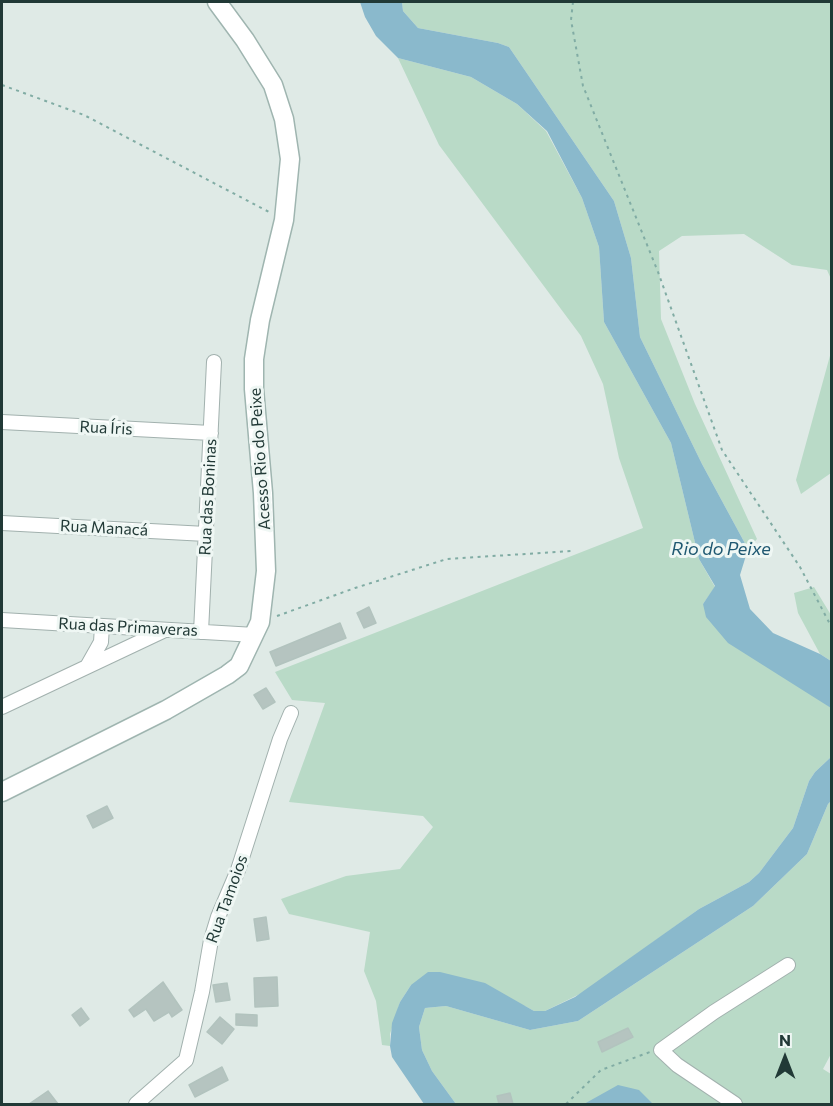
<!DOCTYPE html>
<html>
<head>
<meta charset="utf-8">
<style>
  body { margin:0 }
  #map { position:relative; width:833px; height:1106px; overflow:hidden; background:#dfeae6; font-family:Commissioner,sans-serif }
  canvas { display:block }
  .frame { position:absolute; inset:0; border:3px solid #213936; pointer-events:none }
  .north { position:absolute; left:755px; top:1028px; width:60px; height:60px; -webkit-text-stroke:4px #eff7f4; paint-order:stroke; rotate:0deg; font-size:16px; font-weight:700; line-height:24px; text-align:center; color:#213936 }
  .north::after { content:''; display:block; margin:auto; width:21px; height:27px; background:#213936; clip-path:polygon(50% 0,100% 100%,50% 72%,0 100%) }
</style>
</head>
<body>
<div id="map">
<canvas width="833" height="1106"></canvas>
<div class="frame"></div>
<div class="north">N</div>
</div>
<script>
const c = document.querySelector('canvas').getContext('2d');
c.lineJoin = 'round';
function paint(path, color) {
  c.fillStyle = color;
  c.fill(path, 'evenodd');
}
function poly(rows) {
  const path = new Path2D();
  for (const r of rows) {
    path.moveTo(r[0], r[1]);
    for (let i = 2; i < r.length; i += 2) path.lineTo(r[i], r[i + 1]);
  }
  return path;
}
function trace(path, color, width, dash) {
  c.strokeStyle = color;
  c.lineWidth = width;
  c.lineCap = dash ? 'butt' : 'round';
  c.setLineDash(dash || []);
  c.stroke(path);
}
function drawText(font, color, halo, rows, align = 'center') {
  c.font = font + ' Commissioner,sans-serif';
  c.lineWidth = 6;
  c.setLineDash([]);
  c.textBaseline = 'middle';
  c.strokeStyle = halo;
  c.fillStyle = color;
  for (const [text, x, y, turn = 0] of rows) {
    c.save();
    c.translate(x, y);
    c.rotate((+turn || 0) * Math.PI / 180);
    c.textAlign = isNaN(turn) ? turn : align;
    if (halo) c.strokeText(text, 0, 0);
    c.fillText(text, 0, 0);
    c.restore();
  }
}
paint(poly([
  [402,2,831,2,831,279,827,270,792,265,744,234,682,236,659,251,661,319,695,404,757,539,748,549,702,464,640,337,631,258,614,201,509,47,498,43,418,28,403,11],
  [398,58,471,77,517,104,546,131,582,198,599,247,604,322,671,443,699,559,715,587,703,604,831,708,831,757,815,772,809,781,793,828,759,873,749,882,699,909,586,991,545,1011,534,1011,525,1006,411,985,400,1002,390,1034,390,1046,382,1045,376,1001,364,971,370,932,289,914,281,899,346,876,400,869,433,827,423,816,289,802,325,703,292,700,275,672,643,528,619,458,603,384,581,336,439,145],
  [831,352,831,473,801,494,796,480],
  [814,587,831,615,831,661,820,654,798,613,794,593],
  [831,801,832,1052,823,1069,831,1074,831,1104,456,1104,432,1071,422,1050,419,1027,425,1008,446,1006,530,1030,578,1021,753,906,807,854,828,804]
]), '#b9dac7');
paint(poly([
  [360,2,402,2,403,11,418,28,498,43,509,47,614,201,631,258,640,337,702,464,748,549,740,575,750,609,773,633,820,654,831,661,831,708,728,643,706,617,703,604,715,586,699,559,671,443,604,322,599,247,582,198,547,131,517,104,471,77,398,58,376,36,365,17],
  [831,757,831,801,828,804,807,854,753,906,578,1021,530,1030,446,1006,425,1008,419,1027,422,1050,432,1071,456,1104,424,1104,392,1057,390,1046,392,1023,400,1002,411,985,428,972,440,972,485,983,534,1011,545,1011,575,997,699,909,749,882,759,873,793,828,809,781,815,772],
  [618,1085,639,1090,653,1104,584,1104]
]), '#8ab9cc');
const building = poly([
  [369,607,376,623,364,628,357,613,369,607],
  [340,623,346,638,276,666,270,652,340,623],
  [266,688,275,702,263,709,254,695,266,688],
  [107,806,113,818,93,828,87,816,107,806],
  [266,917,269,939,257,941,254,919,266,917],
  [277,977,278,1006,255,1007,254,978,277,977],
  [163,982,182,1010,172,1017,169,1012,154,1021,146,1009,134,1017,129,1010,163,982],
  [227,983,230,1000,216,1002,213,985,227,983],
  [81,1008,89,1019,80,1026,72,1015,81,1008],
  [236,1014,257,1015,257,1026,236,1025,236,1014],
  [220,1017,234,1029,222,1044,207,1032,220,1017],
  [628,1028,633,1037,602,1052,598,1042,628,1028],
  [222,1067,228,1080,195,1097,189,1085,222,1067],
  [48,1091,58,1104,29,1104,48,1091],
  [510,1093,513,1104,499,1104,497,1096,510,1093]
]);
paint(building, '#b5c4c0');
trace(building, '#b2c3be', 1.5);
const street = poly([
  [2,422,211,433],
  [2,523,206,534],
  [2,620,255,635],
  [201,632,214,362],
  [88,665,101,642,102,626],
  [2,707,165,630],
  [136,1104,186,1060,202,992,211,940,218,917,238,870,280,739,291,713],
  [735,1104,677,1065,661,1050,714,1012,788,965]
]);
const secondary = poly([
  [2,792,166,710,227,675,239,666,260,622,266,571,263,493,254,389,254,359,260,320,284,220,290,159,284,119,273,85,245,40,217,2]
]);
trace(street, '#a2b1ae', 16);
trace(secondary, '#9fb5b0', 21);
trace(poly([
  [573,2,571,20,583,86,658,272,722,450,800,567,832,628],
  [2,85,84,115,271,213],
  [277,616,355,588,447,559,571,551],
  [566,1104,601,1070,650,1052]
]), '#81aca4', 2, [3, 4.5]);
trace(street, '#fff', 14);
trace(secondary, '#fff', 18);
drawText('16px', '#213936', '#eff7f4', [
  ["Rua Íris",106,428,3],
  ["Acesso Rio do Peixe",260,459,-94],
  ["Rua das Boninas",208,497,-87],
  ["Rua Manacá",104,528,3],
  ["Rua das Primaveras",128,627,3],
  ["Rua Tamoios",227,899,-70]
]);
drawText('italic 18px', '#1f5871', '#eff7f4', [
  ["Rio do Peixe",721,549]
]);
</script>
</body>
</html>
